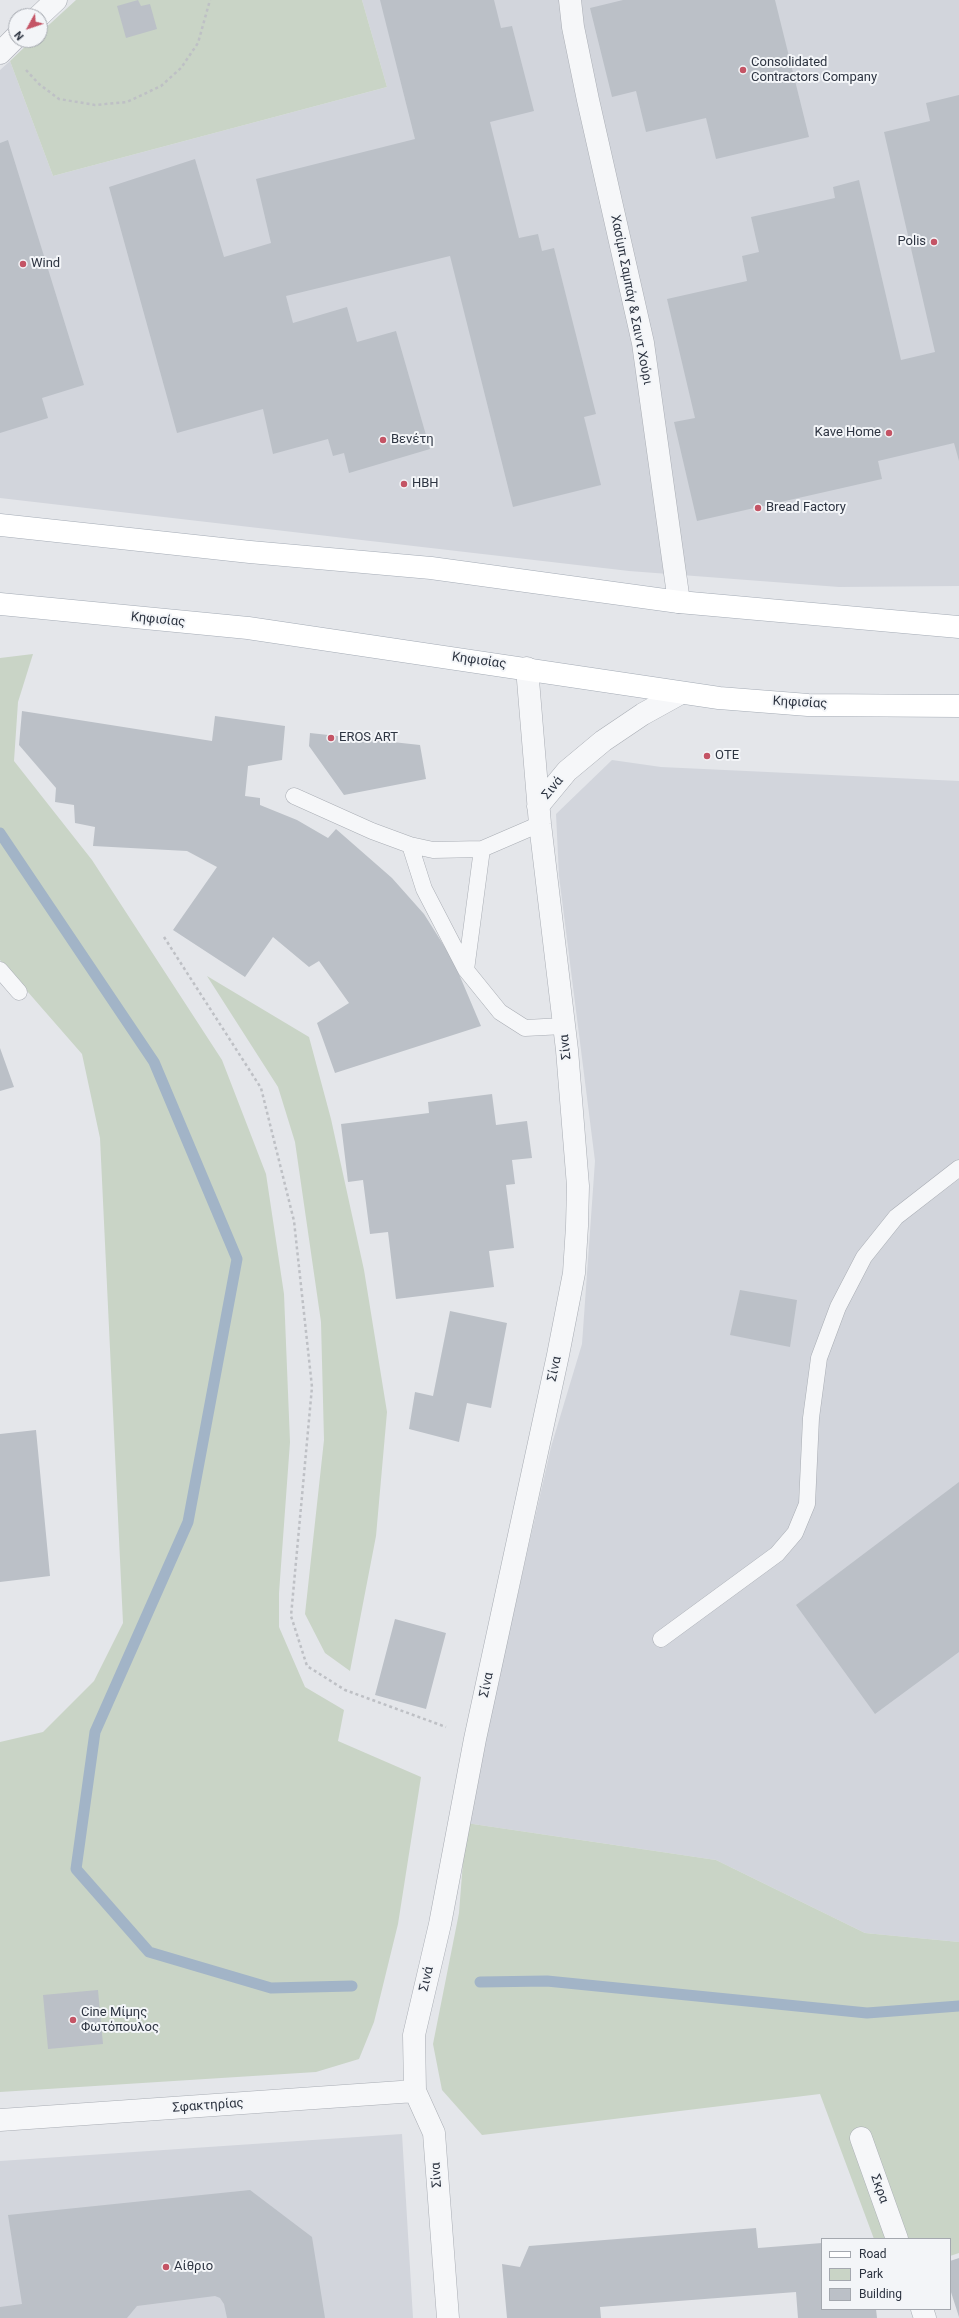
<!DOCTYPE html>
<html>
<head>
<meta charset="utf-8">
<style>
  body { margin:0 }
  #map { position:relative; width:959px; height:2318px; overflow:hidden; background:#e4e6ea; font-family:Roboto,sans-serif }
  canvas { display:block }
  .legend { position:absolute; left:821px; top:2238px; width:130px; height:72px; box-sizing:border-box; background:#f3f5f8; border:1px solid #a4a8af; margin:0; padding:5px 7px; list-style:none; font-size:12px; color:#2d3441 }
  .legend li { display:flex; align-items:center; gap:8px; height:20px }
  .legend b { width:20px; border:1px solid #a4a8af }
  .north { position:absolute; left:8px; top:8px; width:40px; height:40px; box-sizing:border-box; background:#f3f5f8; border:1px solid #a4a8af; border-radius:50%; rotate:230deg; font-size:11px; font-weight:700; line-height:16px; text-align:center; color:#2d3441 }
  .north::after { content:''; display:block; margin:auto; width:14px; height:18px; background:#c45465; clip-path:polygon(50% 0,100% 100%,50% 72%,0 100%) }
</style>
</head>
<body>
<div id="map">
<canvas width="959" height="2318"></canvas>
<ul class="legend">
<li><b style="height:5px;background:#fff"></b>Road</li>
<li><b style="height:11px;background:#c9d4c6"></b>Park</li>
<li><b style="height:11px;background:#bbc0c7"></b>Building</li>
</ul>
<div class="north">N</div>
</div>
<script>
const c = document.querySelector('canvas').getContext('2d');
c.lineJoin = 'round';
function paint(path, color) {
  c.fillStyle = color;
  c.fill(path, 'evenodd');
}
function poly(rows) {
  const path = new Path2D();
  for (const r of rows) {
    path.moveTo(r[0], r[1]);
    for (let i = 2; i < r.length; i += 2) path.lineTo(r[i], r[i + 1]);
  }
  return path;
}
function trace(path, color, width, dash) {
  c.strokeStyle = color;
  c.lineWidth = width;
  c.lineCap = dash ? 'butt' : 'round';
  c.setLineDash(dash || []);
  c.stroke(path);
}
function drawText(font, color, halo, rows, align = 'center') {
  c.font = font + ' Roboto,sans-serif';
  c.lineWidth = 4;
  c.setLineDash([]);
  c.textBaseline = 'middle';
  c.strokeStyle = halo;
  c.fillStyle = color;
  for (const [text, x, y, turn = 0] of rows) {
    c.save();
    c.translate(x, y);
    c.rotate((+turn || 0) * Math.PI / 180);
    c.textAlign = isNaN(turn) ? turn : align;
    if (halo) c.strokeText(text, 0, 0);
    c.fillText(text, 0, 0);
    c.restore();
  }
}
paint(poly([
  [362,0,959,0,959,586,839,587,629,571,0,498,0,70,10,61,53,176,387,87],
  [612,760,661,767,959,781,959,1942,865,1933,716,1860,466,1823,551,1447,582,1344,595,1161,559,876,556,814],
  [402,2134,413,2318,0,2318,0,2161]
]), '#d2d5dc');
paint(poly([
  [76,0,362,0,387,87,53,176,10,61,32,40,40,40,40,33],
  [33,654,18,702,14,761,92,860,222,1060,266,1174,284,1294,290,1442,279,1593,279,1627,305,1687,344,1710,338,1741,421,1777,398,1924,374,2022,359,2059,316,2072,0,2092,0,1742,43,1732,94,1681,123,1623,100,1138,82,1054,0,960,0,658],
  [207,976,309,1037,331,1119,364,1270,387,1412,376,1536,350,1671,325,1653,305,1614,324,1440,321,1322,295,1142,278,1087],
  [466,1823,716,1860,865,1933,959,1942,959,2253,950,2256,950,2239,874,2239,820,2094,482,2135,442,2090,433,2044,459,1913]
]), '#c9d4c6');
trace(poly([
  [0,833,154,1062,237,1259,188,1522,95,1732,76,1869,149,1952,271,1988,352,1986],
  [480,1982,547,1981,867,2013,959,2006]
]), '#a2b4c7', 11);
paint(poly([
  [138,0,141,6,150,4,157,29,126,38,117,6],
  [380,0,494,0,501,28,512,26,534,111,490,122,519,238,538,234,542,251,554,248,596,414,584,417,601,485,513,507,450,256,286,296,293,323,347,307,357,342,396,331,430,449,349,473,344,453,333,456,328,439,273,454,263,409,177,433,109,187,195,159,224,257,271,243,256,179,415,139],
  [623,0,775,0,809,137,716,159,706,118,646,132,636,91,612,97,590,8],
  [959,95,959,461,954,443,878,461,882,479,697,521,674,422,695,418,667,299,747,281,742,256,759,252,751,217,835,198,833,187,859,180,901,360,935,352,884,132,930,121,926,103],
  [8,140,84,385,42,398,48,418,0,433,0,143],
  [22,711,212,741,215,716,285,726,282,760,248,766,245,796,260,798,260,805,297,820,328,838,336,829,392,878,424,914,453,960,481,1026,335,1073,317,1023,349,1003,319,961,309,967,273,937,245,977,173,930,217,867,187,851,93,846,95,827,75,823,74,805,55,802,56,788,19,745],
  [310,733,420,745,426,779,344,795,309,746],
  [0,1048,14,1087,0,1091],
  [492,1094,496,1125,527,1121,532,1158,512,1160,515,1184,506,1185,514,1248,489,1251,494,1287,396,1299,388,1232,370,1234,363,1180,348,1182,341,1124,429,1113,428,1102],
  [740,1290,797,1300,790,1347,730,1335],
  [450,1311,507,1323,491,1408,467,1403,459,1442,409,1429,415,1392,433,1396],
  [36,1430,50,1576,0,1582,0,1434],
  [959,1482,959,1652,875,1714,796,1605],
  [395,1619,446,1633,426,1709,375,1695],
  [98,1990,103,2044,48,2049,43,1995],
  [250,2190,312,2237,325,2318,227,2318,224,2304,220,2298,215,2296,137,2306,127,2318,0,2318,0,2307,22,2304,8,2215],
  [756,2228,758,2248,822,2243,822,2309,876,2309,877,2318,798,2318,796,2292,600,2307,601,2318,507,2318,502,2264,520,2267,529,2246],
  [959,2258,959,2317,950,2289,950,2261]
]), '#bbc0c7');
const service = poly([
  [294,796,372,831,410,845,433,850,482,849,540,824],
  [410,845,424,889,466,970,500,1012,525,1028,564,1026],
  [0,970,19,992],
  [466,970,482,849],
  [661,1639,777,1554,795,1533,807,1504,811,1418,819,1358,838,1307,864,1257,896,1217,959,1168]
]);
const minor = poly([
  [570,0,573,27,588,100,643,343,679,602],
  [39,16,56,0],
  [0,53,16,37],
  [538,806,567,771,603,741,643,714,681,693],
  [0,2120,415,2091],
  [861,2138,897,2239],
  [922,2309,925,2318],
  [448,2318,434,2133,415,2091,414,2035,440,1924,475,1739,558,1355,574,1273,577,1226,578,1186,567,1050,540,824,527,668]
]);
const primary = poly([
  [0,525,250,552,431,568,679,602,959,627],
  [0,604,248,628,719,698,808,705,959,706]
]);
trace(service, '#a9adb4', 17);
trace(minor, '#a9adb4', 23);
trace(primary, '#a4abb5', 23);
trace(poly([
  [26,70,39,84,59,99,95,105,127,102,161,86,181,68,198,43,210,0],
  [164,937,261,1088,294,1221,312,1387,291,1616,307,1666,345,1690,446,1727]
]), '#bec0c5', 2.5, [3, 3]);
trace(service, '#f6f7f9', 16);
trace(minor, '#f6f7f9', 22);
trace(primary, '#fff', 22);
for (const [x, y, r, color] of [
  [743,70,4,"#c45465"],
  [934,242,4,"#c45465"],
  [23,264,4,"#c45465"],
  [889,433,4,"#c45465"],
  [383,440,4,"#c45465"],
  [404,484,4,"#c45465"],
  [758,508,4,"#c45465"],
  [331,738,4,"#c45465"],
  [707,756,4,"#c45465"],
  [73,2020,4,"#c45465"],
  [166,2267,4,"#c45465"]
]) {
  const dot = new Path2D();
  dot.arc(x, y, r, 0, 2 * Math.PI);
  c.fillStyle = color;
  c.fill(dot);
  trace(dot, '#f3f5f8', 1.5);
}
drawText('13px', '#2d3441', '#f3f5f8', [
  ["Consolidated",751,63],
  ["Contractors Company",751,78],
  ["Polis",926,242,"right"],
  ["Wind",31,264],
  ["Kave Home",881,433,"right"],
  ["Βενέτη",391,440],
  ["ΗΒΗ",412,484],
  ["Bread Factory",766,508],
  ["EROS ART",339,738],
  ["ΟΤΕ",715,756],
  ["Cine Μίμης",81,2013],
  ["Φωτόπουλος",81,2028],
  ["Αίθριο",174,2267]
], 'left');
drawText('13px', '#2d3441', '#f3f5f8', [
  ["Χασίμπ Σαμπάγ & Σαιντ Χούρι",631,300,79],
  ["Κηφισίας",158,620,6],
  ["Κηφισίας",479,661,8],
  ["Κηφισίας",800,703,3],
  ["Σινά",553,788,-50],
  ["Σίνα",566,1047,-96],
  ["Σίνα",555,1369,-78],
  ["Σίνα",487,1685,-78],
  ["Σινά",427,1979,-77],
  ["Σφακτηρίας",208,2106,-4],
  ["Σίνα",437,2175,-94],
  ["Σκρα",879,2189,70]
]);
</script>
</body>
</html>
